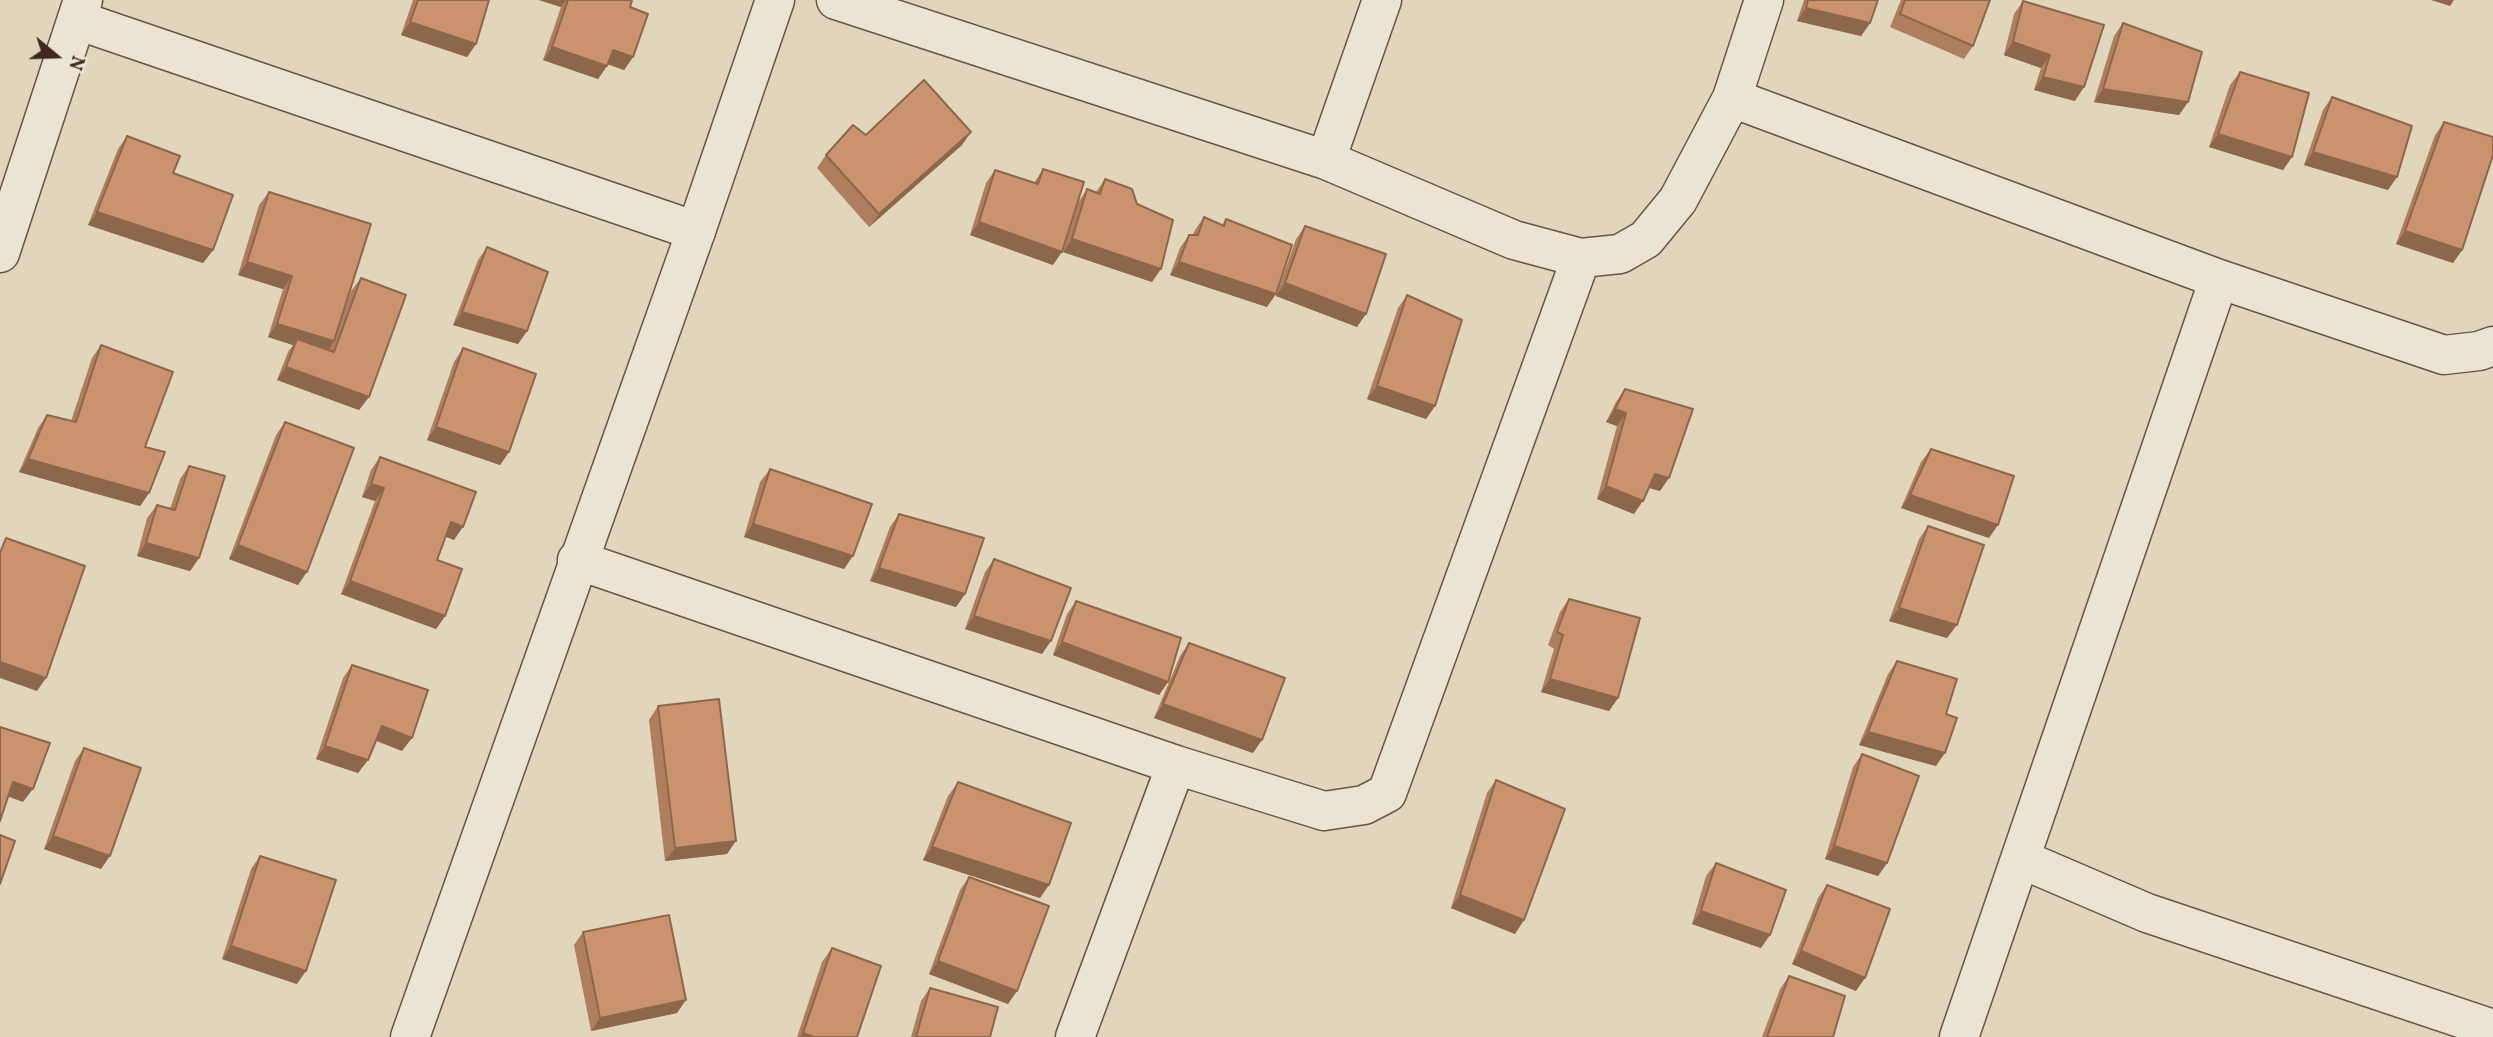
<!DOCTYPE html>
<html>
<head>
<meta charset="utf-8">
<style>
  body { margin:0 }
  #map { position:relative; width:2493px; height:1037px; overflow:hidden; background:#e1d6bc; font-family:Vollkorn,serif }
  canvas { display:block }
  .north { position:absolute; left:21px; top:21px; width:70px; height:70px; -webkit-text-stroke:5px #ece4d3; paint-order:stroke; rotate:109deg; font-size:19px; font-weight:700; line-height:28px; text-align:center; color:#3f281d }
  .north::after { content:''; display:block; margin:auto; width:24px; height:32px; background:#3f281d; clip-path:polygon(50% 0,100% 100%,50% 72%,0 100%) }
</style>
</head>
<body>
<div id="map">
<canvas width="2493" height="1037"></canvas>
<div class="north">N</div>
</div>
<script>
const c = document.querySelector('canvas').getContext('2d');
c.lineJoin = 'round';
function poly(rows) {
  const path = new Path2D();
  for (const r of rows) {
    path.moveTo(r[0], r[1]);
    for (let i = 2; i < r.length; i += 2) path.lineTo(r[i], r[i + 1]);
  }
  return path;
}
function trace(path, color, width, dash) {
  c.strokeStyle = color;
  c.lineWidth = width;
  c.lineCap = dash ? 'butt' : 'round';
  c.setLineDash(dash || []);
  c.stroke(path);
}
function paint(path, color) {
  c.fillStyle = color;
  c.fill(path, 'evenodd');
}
const minor = poly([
  [836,0,1326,160,1514,240,1581,258,1620,254,1646,239,1678,200,1732,98,1764,0],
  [77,20,696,231],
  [1732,98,2219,279,2444,355,2479,351,2493,346],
  [1326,160,1382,0],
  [0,253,83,0],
  [577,560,1176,765,1324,811,1364,805,1387,793,1581,258],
  [2021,859,2147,913,2493,1029],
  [1075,1037,1176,765],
  [1959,1037,2219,279]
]);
const tertiary = poly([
  [410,1037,696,231,775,0]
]);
trace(minor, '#685445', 41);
trace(tertiary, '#685445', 41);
trace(minor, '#ece4d3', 38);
trace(tertiary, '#ece4d3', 38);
paint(poly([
  [413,0,489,0,476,44,467,57,401,35],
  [539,0,632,0,630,7,633,57,624,70,608,64,598,79,543,60,561,7],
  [1804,0,1878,0,1870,23,1861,36,1797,21],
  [1901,0,1990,0,1973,46,1964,59,1890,27],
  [2023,1,2075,101,2034,90,2041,68,2004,55,2014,14],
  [2123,23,2188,102,2179,115,2094,102,2114,36],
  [2240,72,2292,157,2283,170,2209,147,2230,85],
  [2332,97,2388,190,2304,165,2323,110],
  [2444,122,2462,250,2453,263,2396,244,2435,135],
  [866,135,962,145,869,227,817,168,826,155],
  [127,136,173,173,213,250,203,263,88,225,118,149],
  [1043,169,1053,265,970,235,986,183,995,170,1034,183],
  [1105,179,1152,282,1063,252,1078,203,1087,189,1096,192],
  [269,192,343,314,351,291,361,278,369,397,359,410,277,380,288,352,293,345,268,337,283,289,238,275,259,205],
  [1204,217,1222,225,1226,219,1267,307,1170,275,1180,248,1189,235,1193,235,1195,230],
  [1305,226,1357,327,1276,296,1296,239],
  [487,247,527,331,518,344,453,325,478,260],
  [1407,295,1435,406,1426,419,1367,399,1398,308],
  [101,345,145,447,149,493,140,506,19,472,38,428,47,415,71,421,92,358],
  [463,348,509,452,500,465,427,440,454,362],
  [1625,389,1660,491,1649,488,1634,514,1597,499,1617,426,1606,422,1616,402],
  [285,422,298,585,229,559,276,435],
  [1931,449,1989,538,1901,508,1921,462],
  [380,457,454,540,446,537,437,560,445,616,436,629,341,594,375,501,362,497,371,470],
  [189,466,199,558,190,571,137,556,147,518,157,505,170,509,180,479],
  [770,469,844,569,744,537,760,482],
  [899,514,965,594,956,607,870,581,890,527],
  [1928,526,1947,638,1889,621,1919,539],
  [994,559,1042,654,965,629,985,572],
  [1569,599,1618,698,1609,711,1541,692,1554,649,1548,645,1560,612],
  [1076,601,1168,682,1159,695,1053,655,1067,614],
  [1189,643,1253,753,1154,718,1180,656],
  [1897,661,1946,714,1936,766,1859,745,1888,674],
  [352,665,402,751,376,741,368,760,358,773,316,759,343,678],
  [658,706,727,854,665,861,649,720],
  [84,748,101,869,44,849,75,761],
  [1862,754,1887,863,1878,876,1825,859,1853,767],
  [1496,780,1515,934,1451,908,1487,793],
  [958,782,1040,898,923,860,948,796],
  [260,856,297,984,222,959,251,869],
  [1716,863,1761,948,1692,924,1706,876],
  [969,877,1008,1004,929,974,960,890],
  [1827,885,1856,991,1792,964,1818,898],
  [583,932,677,1013,591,1031,574,945],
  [832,948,857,1037,797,1037,822,962],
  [1789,976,1833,1037,1762,1037,1780,989],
  [930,988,990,1037,911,1037,921,1001]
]), '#ae7e5e');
paint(poly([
  [539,0,566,0,561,7],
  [2431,0,2454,0,2450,6],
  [1806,8,1870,23,1861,36,1797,21],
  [410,22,476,44,467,57,401,35],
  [2013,42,2050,55,2041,68,2004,55],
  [552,47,607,66,598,79,543,60],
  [613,50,633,57,624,70,604,63],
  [2043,77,2084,87,2075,101,2034,90],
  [2103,89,2188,102,2179,115,2094,102],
  [971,132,962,145,869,227,879,214],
  [2218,134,2292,157,2283,170,2209,147],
  [2313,152,2397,177,2388,190,2304,165],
  [97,212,213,250,203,263,88,225],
  [979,222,1062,252,1053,265,970,235],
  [2405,231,2462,250,2453,263,2396,244],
  [1072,239,1161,269,1152,282,1063,252],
  [247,262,292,276,283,289,238,275],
  [1179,262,1276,294,1267,307,1170,275],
  [1285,283,1366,314,1357,327,1276,296],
  [462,312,527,331,518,344,453,325],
  [277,324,334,341,325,355,297,339,293,345,268,337],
  [286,367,369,397,359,410,277,380],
  [1377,386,1435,406,1426,419,1367,399],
  [1615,409,1626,413,1617,426,1606,422],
  [436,427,509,452,500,465,427,440],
  [28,459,149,493,140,506,19,472],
  [1655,474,1669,478,1660,491,1646,487],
  [371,484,384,488,375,501,362,497],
  [1606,486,1643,501,1634,514,1597,499],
  [1910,495,1998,525,1989,538,1901,508],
  [451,522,463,527,454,540,442,535],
  [753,524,853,556,844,569,744,537],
  [146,543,199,558,190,571,137,556],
  [238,545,307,572,298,585,229,559],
  [879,568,965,594,956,607,870,581],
  [350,581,445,616,436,629,341,594],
  [1899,608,1957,625,1947,638,1889,621],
  [974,616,1051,641,1042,654,965,629],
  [1062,642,1168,682,1159,695,1053,655],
  [0,662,46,678,37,691,0,678],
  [1550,679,1618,698,1609,711,1541,692],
  [1163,704,1262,740,1253,753,1154,718],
  [382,726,412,738,402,751,373,739],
  [1868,732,1945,753,1936,766,1859,745],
  [325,746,368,760,358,773,316,759],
  [13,782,33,789,23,802,4,795],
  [53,836,110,856,101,869,44,849],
  [736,841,727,854,665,861,675,848],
  [1834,846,1887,863,1878,876,1825,859],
  [932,847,1049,885,1040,898,923,860],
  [1460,895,1524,920,1515,934,1451,908],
  [1701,911,1770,935,1761,948,1692,924],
  [231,946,306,971,297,984,222,959],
  [1801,951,1865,978,1856,991,1792,964],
  [938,961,1017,991,1008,1004,929,974],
  [686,1000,677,1013,591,1031,600,1018],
  [803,1033,814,1037,800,1037]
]), '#8d674c');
const building = poly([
  [418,0,489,0,476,44,410,22,418,0],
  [568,0,632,0,630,7,648,14,633,57,613,50,607,66,552,47,568,0],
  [1808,0,1878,0,1870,23,1806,8,1808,0],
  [1905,0,1990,0,1973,46,1900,14,1905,0],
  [2023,1,2104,25,2084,87,2043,77,2050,55,2013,42,2023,1],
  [2123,23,2202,52,2188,102,2103,89,2123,23],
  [2240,72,2309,93,2292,157,2218,134,2240,72],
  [924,80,971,132,879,214,826,155,853,125,866,135,924,80],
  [2332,97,2412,126,2397,177,2313,152,2332,97],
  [2444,122,2493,137,2493,155,2462,250,2405,231,2444,122],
  [127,136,180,156,173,173,233,195,213,250,97,212,127,136],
  [1043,169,1084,182,1062,252,979,222,995,170,1038,184,1043,169],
  [1105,179,1132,189,1137,204,1173,220,1161,269,1072,239,1087,189,1100,194,1105,179],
  [269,192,371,224,334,341,277,324,292,276,247,262,269,192],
  [1204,217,1224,226,1226,219,1292,245,1276,294,1179,262,1189,235,1198,235,1204,217],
  [1305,226,1386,254,1366,314,1285,283,1305,226],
  [487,247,548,272,527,331,462,312,487,247],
  [361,278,406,295,369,397,286,367,297,339,334,352,361,278],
  [1407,295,1462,320,1435,406,1377,386,1407,295],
  [101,345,173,372,145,447,165,452,149,493,28,459,47,415,76,422,101,345],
  [463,348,536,374,509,452,436,427,463,348],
  [1625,389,1693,409,1669,478,1655,474,1643,501,1606,486,1626,413,1615,409,1625,389],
  [285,422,354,448,307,572,238,545,285,422],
  [1931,449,2014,476,1998,525,1910,495,1931,449],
  [380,457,476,492,463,527,451,522,437,560,462,569,445,616,350,581,384,488,371,484,380,457],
  [189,466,225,476,199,558,146,543,157,505,175,510,189,466],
  [770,469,872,504,853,556,753,524,770,469],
  [899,514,984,538,965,594,879,568,899,514],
  [1928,526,1984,545,1957,625,1899,608,1928,526],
  [6,538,85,566,46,678,0,662,0,553,6,538],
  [994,559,1071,588,1051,641,974,616,994,559],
  [1569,599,1640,618,1618,698,1550,679,1563,635,1557,632,1569,599],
  [1076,601,1181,638,1168,682,1062,642,1076,601],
  [1189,643,1285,678,1262,740,1163,704,1189,643],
  [1897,661,1957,679,1946,714,1957,718,1945,753,1868,732,1897,661],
  [352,665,428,690,412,738,382,726,368,760,325,746,352,665],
  [719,699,736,841,675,848,658,706,719,699],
  [0,727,50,743,33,789,13,782,0,821,0,727],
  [84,748,141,768,110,856,53,836,84,748],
  [1862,754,1919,776,1887,863,1834,846,1862,754],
  [1496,780,1565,809,1524,920,1460,895,1496,780],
  [958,782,1071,823,1049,885,932,847,958,782],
  [0,835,15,841,0,884,0,835],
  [260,856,336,880,306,971,231,946,260,856],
  [1716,863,1786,890,1770,935,1701,911,1716,863],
  [969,877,1049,906,1017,991,938,961,969,877],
  [1827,885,1890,909,1865,978,1801,951,1827,885],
  [669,915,686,1000,600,1018,583,932,669,915],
  [832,948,881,966,857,1037,814,1037,803,1033,832,948],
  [1789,976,1845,996,1833,1037,1767,1037,1789,976],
  [930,988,998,1007,990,1037,916,1037,930,988]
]);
paint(building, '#ca936d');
trace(building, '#8d674c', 2);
</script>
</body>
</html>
